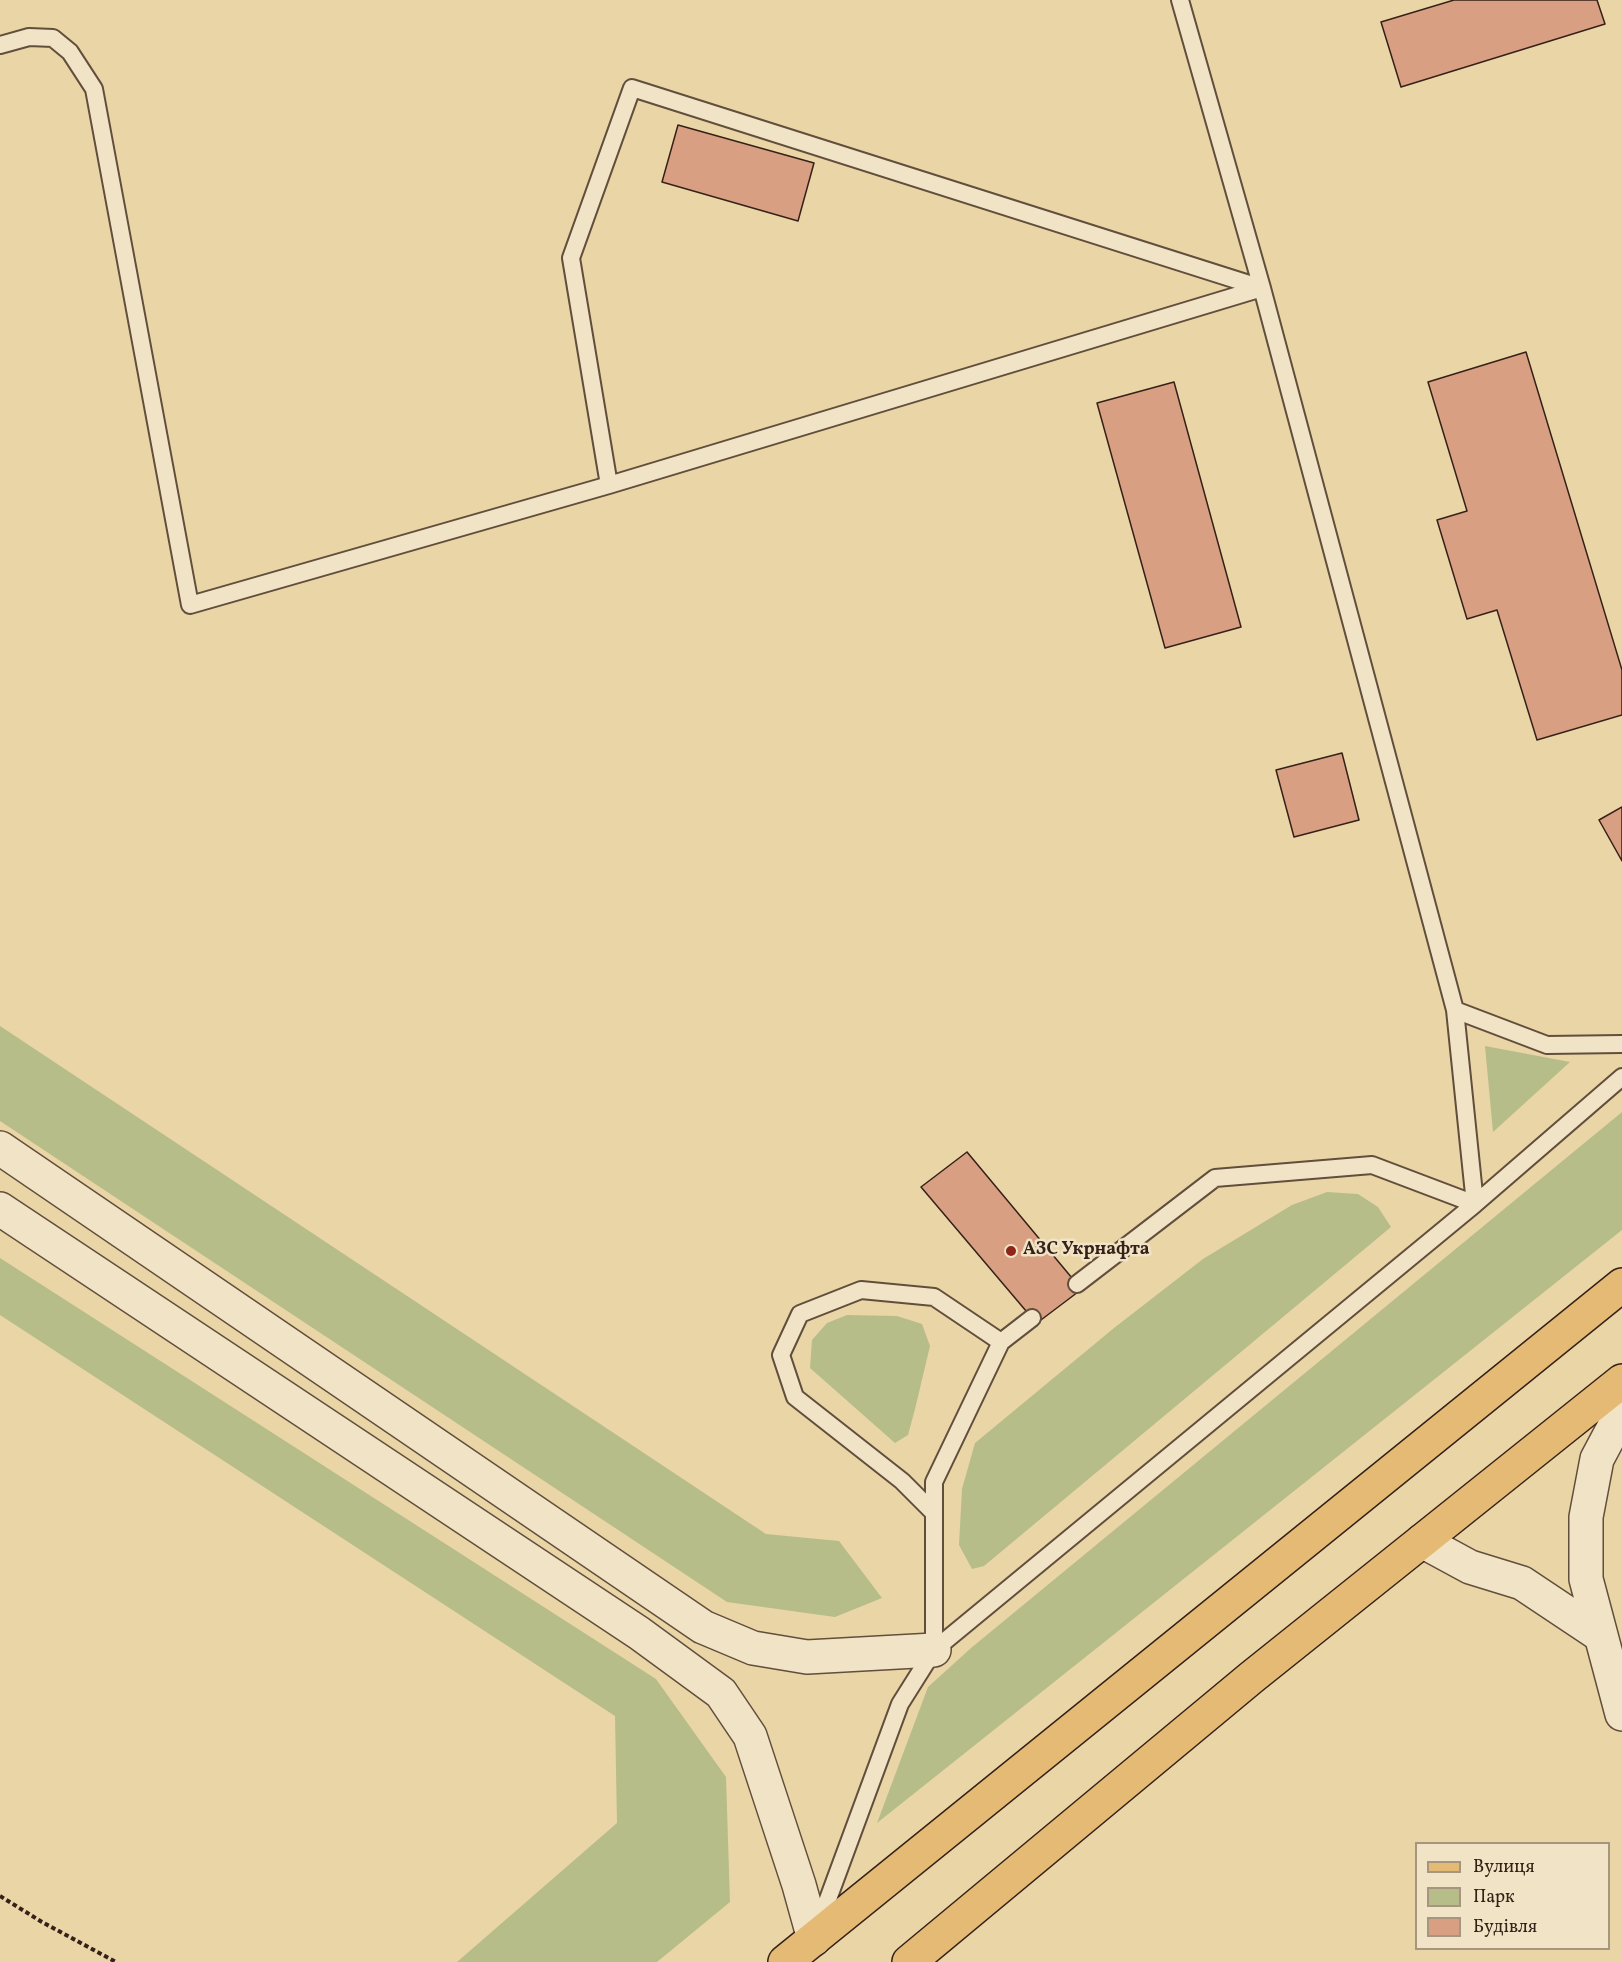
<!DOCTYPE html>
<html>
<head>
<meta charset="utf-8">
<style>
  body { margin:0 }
  #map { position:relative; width:1622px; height:1962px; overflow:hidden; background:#ead5a7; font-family:Vollkorn,serif }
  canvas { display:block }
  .legend { position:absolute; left:1415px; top:1842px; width:195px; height:108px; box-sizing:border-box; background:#f1e4c6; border:2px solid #a69680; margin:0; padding:8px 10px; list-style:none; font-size:18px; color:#352118 }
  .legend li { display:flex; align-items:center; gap:12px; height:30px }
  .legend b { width:30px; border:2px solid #a69680 }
</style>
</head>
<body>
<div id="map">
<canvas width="1622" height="1962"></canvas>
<ul class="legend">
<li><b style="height:8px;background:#e5ba74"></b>Вулиця</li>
<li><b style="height:16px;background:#b6bd88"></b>Парк</li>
<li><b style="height:16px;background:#d89f83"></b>Будівля</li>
</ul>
</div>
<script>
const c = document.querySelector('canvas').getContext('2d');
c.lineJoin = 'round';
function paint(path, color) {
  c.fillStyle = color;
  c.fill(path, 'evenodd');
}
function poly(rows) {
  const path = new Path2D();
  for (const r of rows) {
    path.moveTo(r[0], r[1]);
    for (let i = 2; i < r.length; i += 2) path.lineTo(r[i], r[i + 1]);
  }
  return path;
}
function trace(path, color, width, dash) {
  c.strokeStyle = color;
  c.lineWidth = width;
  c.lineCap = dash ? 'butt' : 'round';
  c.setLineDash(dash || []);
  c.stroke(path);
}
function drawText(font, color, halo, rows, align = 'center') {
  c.font = font + ' Vollkorn,serif';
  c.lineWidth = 5;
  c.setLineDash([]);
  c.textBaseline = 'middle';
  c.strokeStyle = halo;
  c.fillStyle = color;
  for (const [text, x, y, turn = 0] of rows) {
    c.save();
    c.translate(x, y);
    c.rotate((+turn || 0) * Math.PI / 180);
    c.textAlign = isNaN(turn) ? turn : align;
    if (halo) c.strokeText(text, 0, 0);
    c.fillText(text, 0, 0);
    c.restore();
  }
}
paint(poly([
  [0,1026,766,1534,839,1541,882,1598,835,1617,727,1602,0,1121],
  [1485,1046,1570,1062,1493,1132],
  [1622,1112,1622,1230,877,1823,928,1687,971,1648],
  [1327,1192,1358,1194,1378,1207,1391,1227,984,1566,972,1569,959,1545,962,1489,975,1443,1114,1328,1203,1259,1292,1205],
  [0,1258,656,1679,726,1777,730,1902,657,1962,457,1962,617,1823,615,1716,0,1315],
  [847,1315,897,1316,922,1324,930,1346,915,1409,908,1435,895,1443,810,1368,812,1340,827,1323]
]), '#b6bd88');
const building = poly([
  [1454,0,1597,0,1605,24,1401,87,1381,22,1454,0],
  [678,125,814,163,798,221,662,182,678,125],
  [1526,352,1622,670,1622,715,1537,740,1497,610,1467,619,1437,520,1467,511,1428,382,1526,352],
  [1174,382,1241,627,1165,648,1097,403,1174,382],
  [1342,753,1359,820,1294,837,1276,770,1342,753],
  [1622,807,1622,861,1599,820,1622,807],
  [967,1152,1077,1284,1078,1292,1033,1326,1032,1318,921,1187,967,1152]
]);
paint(building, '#d89f83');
trace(building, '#352118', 1.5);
const service = poly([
  [0,45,29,37,53,38,70,52,94,89,190,605,609,485,1262,288],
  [609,485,571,258,632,88,1262,288],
  [1455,1010,1547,1045,1622,1044],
  [1077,1284,1215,1178,1372,1165,1475,1204,1455,1010,1262,288,1180,0],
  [934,1513,902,1481,795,1397,781,1355,800,1314,861,1290,934,1297,1001,1342],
  [934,1650,934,1482,1001,1342,1032,1318],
  [817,1929,900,1704,934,1650,1475,1204,1622,1077]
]);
const minor = poly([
  [0,1148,703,1627,753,1648,807,1657,934,1650],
  [0,1209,639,1633,721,1693,750,1736,799,1885,814,1939],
  [1622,1412,1597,1459,1586,1517,1586,1579,1622,1714],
  [1422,1541,1470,1567,1522,1583,1600,1635]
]);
const primary = poly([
  [785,1962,1622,1285],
  [909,1962,1252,1677,1622,1381]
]);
trace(service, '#624e3c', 20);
trace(minor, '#624e3c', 36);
trace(primary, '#352118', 36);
trace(poly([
  [0,1896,42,1922,116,1962]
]), '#352118', 4, [4.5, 3]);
trace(service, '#f1e4c6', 16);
trace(minor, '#f1e4c6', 33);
trace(primary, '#e5ba74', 33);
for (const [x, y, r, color] of [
  [1011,1251,6,"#8f2418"]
]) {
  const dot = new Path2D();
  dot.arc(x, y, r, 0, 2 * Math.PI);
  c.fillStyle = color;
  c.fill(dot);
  trace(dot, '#f1e4c6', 2);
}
drawText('bold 18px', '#352118', '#f1e4c6', [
  ["АЗС Укрнафта",1023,1251]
], 'left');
</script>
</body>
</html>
